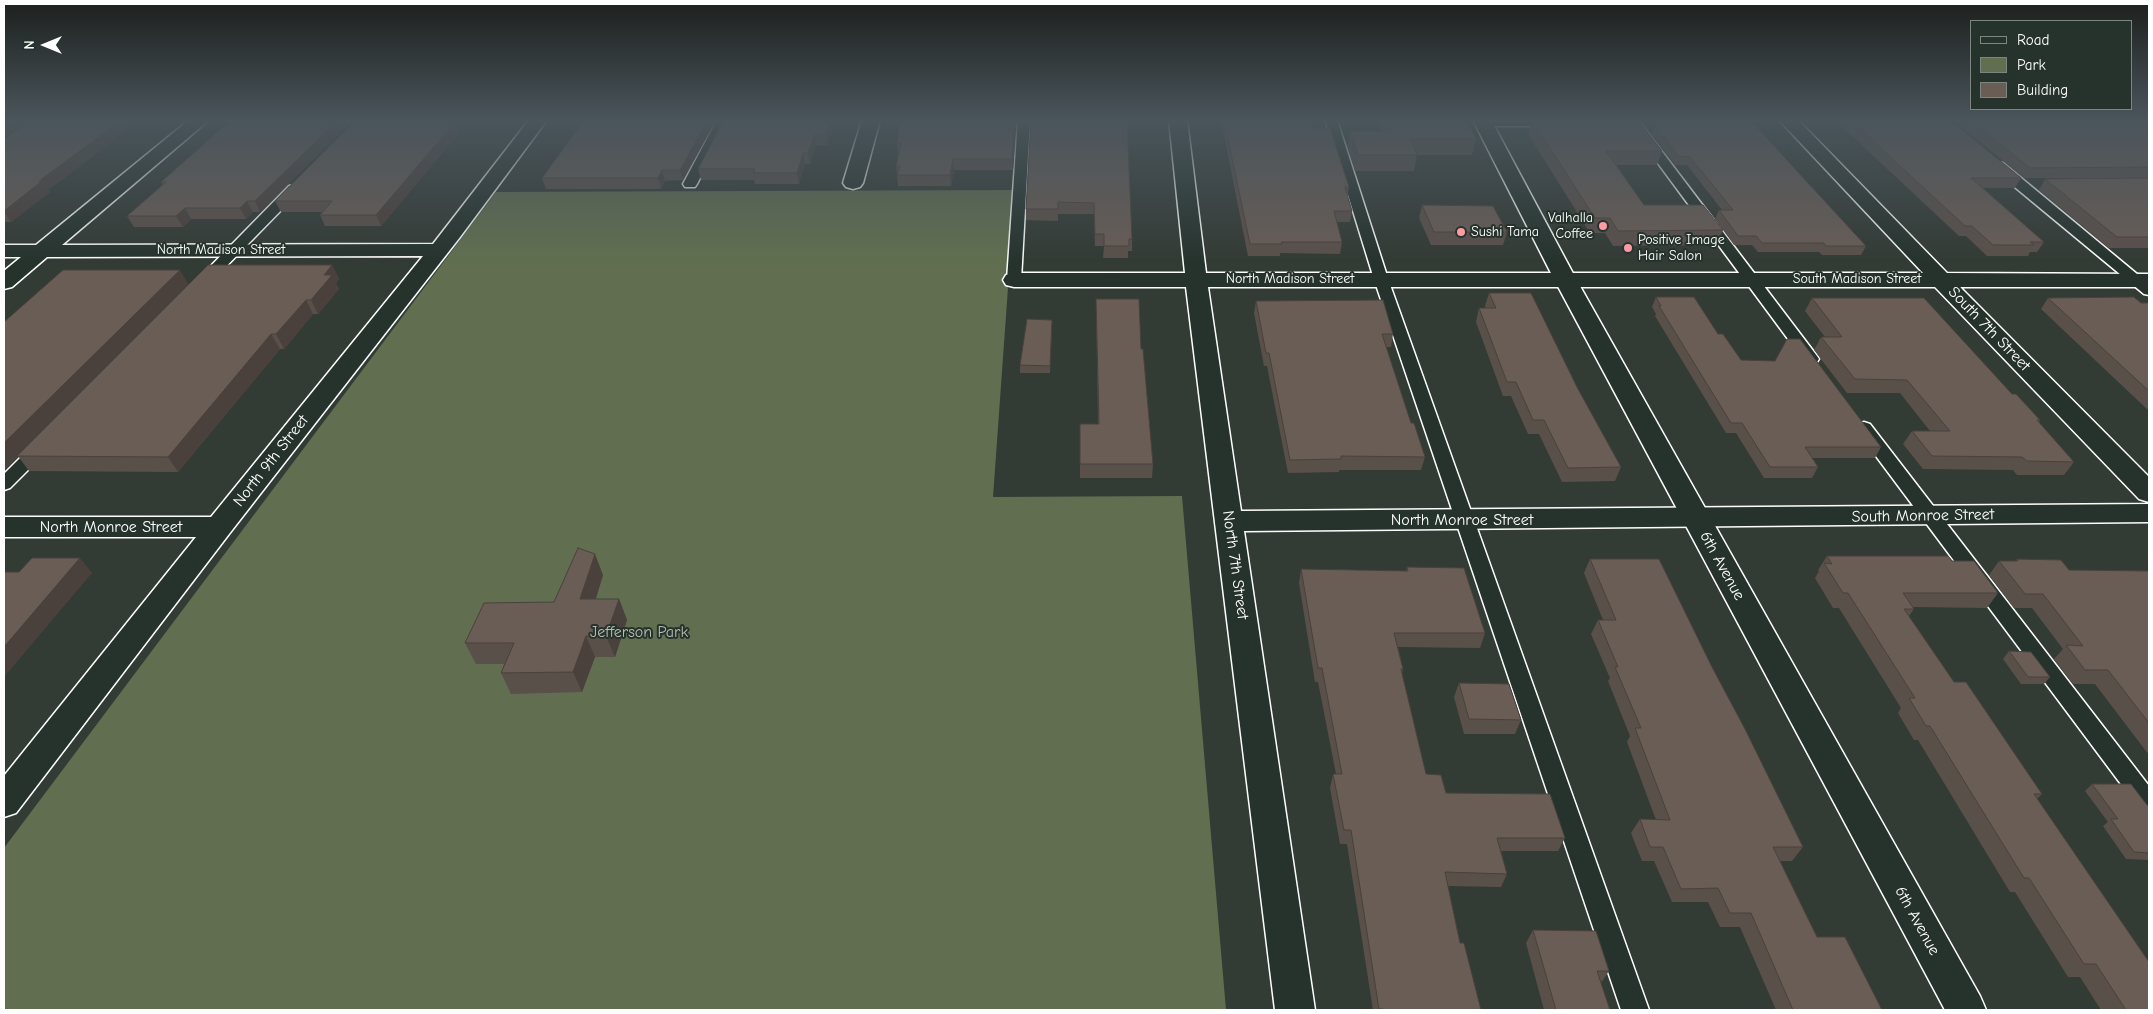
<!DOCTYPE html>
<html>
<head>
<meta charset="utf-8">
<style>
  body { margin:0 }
  #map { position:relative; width:2153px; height:1014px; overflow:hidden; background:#333b35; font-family:"Comic Neue",sans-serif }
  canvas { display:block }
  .frame { position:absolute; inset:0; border:5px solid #fff; pointer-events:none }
  .legend { position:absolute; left:1970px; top:20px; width:162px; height:90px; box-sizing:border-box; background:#26332d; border:1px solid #7d8581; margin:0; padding:6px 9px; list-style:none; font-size:15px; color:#fff }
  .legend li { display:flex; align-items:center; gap:10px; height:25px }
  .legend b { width:25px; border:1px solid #7d8581 }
  .north { position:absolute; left:20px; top:20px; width:50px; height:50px; -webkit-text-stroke:4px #26332d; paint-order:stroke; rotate:270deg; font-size:14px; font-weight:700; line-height:20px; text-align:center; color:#fff }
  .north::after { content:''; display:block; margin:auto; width:18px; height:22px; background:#fff; clip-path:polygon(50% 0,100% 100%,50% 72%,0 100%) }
</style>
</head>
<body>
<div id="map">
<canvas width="2153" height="1014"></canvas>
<div class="frame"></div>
<ul class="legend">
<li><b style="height:6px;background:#26332d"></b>Road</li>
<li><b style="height:14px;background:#616f50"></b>Park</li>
<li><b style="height:14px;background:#695d56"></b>Building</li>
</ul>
<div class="north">N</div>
</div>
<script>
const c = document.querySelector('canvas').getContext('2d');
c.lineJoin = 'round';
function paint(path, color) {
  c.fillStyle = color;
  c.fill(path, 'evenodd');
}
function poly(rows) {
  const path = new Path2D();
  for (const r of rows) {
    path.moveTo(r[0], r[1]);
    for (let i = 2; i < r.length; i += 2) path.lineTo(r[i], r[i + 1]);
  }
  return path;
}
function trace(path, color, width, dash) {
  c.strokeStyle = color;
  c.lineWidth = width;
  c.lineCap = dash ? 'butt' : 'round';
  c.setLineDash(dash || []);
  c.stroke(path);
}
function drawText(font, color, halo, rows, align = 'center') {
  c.font = font + ' "Comic Neue",sans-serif';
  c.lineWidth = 4;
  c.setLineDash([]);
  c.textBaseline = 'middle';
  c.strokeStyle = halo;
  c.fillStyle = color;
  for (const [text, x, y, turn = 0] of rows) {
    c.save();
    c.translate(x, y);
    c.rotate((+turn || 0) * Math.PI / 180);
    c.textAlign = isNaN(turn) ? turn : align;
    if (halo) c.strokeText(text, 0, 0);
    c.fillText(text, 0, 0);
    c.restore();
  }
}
paint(poly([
  [1015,190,993,497,1182,496,1226,1010,4,1010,4,848,496,192]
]), '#616f50');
const lane = poly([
  [717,120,729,120,697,184,695,187,685,187,683,184,717,120],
  [1018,120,1030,120,1021,280,1019,283,1014,284,1009,283,1007,280,1018,120],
  [1325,120,1337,120,1388,279,1649,1010,1621,1010,1374,279,1325,120],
  [1478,120,1562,120,1563,122,1557,126,1483,126,1479,125,1477,122,1478,120],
  [1626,120,1638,120,1817,356,1819,359,1817,362,1805,362,1626,120],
  [1998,162,2003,163,2149,284,2149,295,2144,294,1993,169,1992,166,1993,163,1998,162],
  [294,185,299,186,301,189,299,192,208,285,198,285,196,282,198,279,289,186,294,185],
  [1864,422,1870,424,2149,786,2149,814,2141,811,1858,432,1855,428,1858,424,1864,422],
  [42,440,48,442,51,446,48,450,10,488,4,490,4,474,36,442,42,440]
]);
const street = poly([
  [189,120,209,120,62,245,433,244,529,120,547,120,460,237,229,534,16,813,4,817,4,776,196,537,4,537,4,517,211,517,423,256,47,257,12,287,4,289,4,271,21,257,4,257,4,245,36,245,189,120],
  [862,120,880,120,863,183,860,187,853,189,846,187,843,183,862,120],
  [1169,120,1187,120,1206,273,1923,273,1779,120,1798,120,1947,273,2149,274,2149,287,1960,287,2149,477,2149,502,2139,499,1935,287,1208,287,1241,511,2149,504,2149,522,1244,531,1315,1010,1275,1010,1186,287,1014,287,1006,285,1003,280,1006,275,1014,273,1185,273,1169,120]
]);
const primary = poly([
  [1473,120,1491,120,1576,279,1980,996,1986,1010,1945,1010,1554,279,1473,120]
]);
trace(lane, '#fff', 3);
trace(street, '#fff', 3);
trace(primary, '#fff', 3);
paint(lane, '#26332d');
paint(street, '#26332d');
paint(primary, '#26332d');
paint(poly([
  [4,120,116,137,117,138,48,190,50,192,11,222,4,222,4,139,20,127],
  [231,120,260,212,253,212,246,219,191,219,183,227,134,227,127,216,163,185,161,182],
  [584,120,716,120,683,180,665,181,661,189,546,189,542,178],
  [835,120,827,145,816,145,810,164,805,164,799,184,755,184,754,180,701,180,698,169],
  [901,120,1016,120,1013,170,954,170,951,186,898,186,896,166,899,153,898,153,897,143],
  [1031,120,1132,239,1132,251,1128,251,1128,258,1103,258,1104,246,1095,246,1094,214,1058,214,1058,221,1026,220,1026,209],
  [1221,120,1309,120,1312,128,1349,187,1347,197,1352,211,1350,222,1337,222,1342,242,1340,254,1280,253,1280,256,1248,256],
  [1377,120,1466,120,1476,139,1472,155,1417,155,1414,171,1355,171,1348,147,1350,131,1382,131],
  [1532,120,1662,151,1657,165,1616,165,1644,205,1723,230,1717,245,1613,246,1605,233,1590,233,1528,134],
  [1652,120,1750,120,1866,246,1861,255,1822,255,1819,252,1758,252,1752,245,1734,245,1715,219,1719,210,1722,210,1687,165,1675,165,1652,134,1655,125,1657,125],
  [1835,120,1950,120,2021,178,2015,188,1983,188,2044,242,2037,252,2030,252,2028,256,1987,256,1966,236,1959,236],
  [1955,120,2149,120,2149,178,2024,178,1954,121],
  [457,127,459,133,381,226,325,226,320,215,322,212,281,212,275,201],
  [2149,178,2149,248,2109,248,2039,190,2045,179],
  [1422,205,1507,232,1503,245,1431,245,1419,218],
  [332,265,339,279,336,283,339,289,318,314,313,314,284,349,280,349,178,472,29,471,18,456,4,470,4,322,188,284],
  [1489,293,1578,389,1621,467,1615,481,1562,482,1539,434,1528,434,1511,396,1503,396,1476,322,1479,308,1486,308,1485,306],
  [1656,297,1718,334,1741,360,1881,447,1875,458,1812,458,1818,467,1812,478,1764,478,1736,433,1726,433,1655,316,1656,314,1652,307],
  [1812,298,2012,394,2040,420,2039,423,2074,462,2064,475,2017,475,2013,470,1923,469,1903,444,1912,431,1930,431,1900,393,1847,393,1814,350,1821,337,1825,337,1805,311],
  [2048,298,2149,303,2149,411,2041,309],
  [1096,299,1141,349,1153,464,1152,478,1080,478,1080,424,1098,424],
  [1256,301,1393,334,1391,347,1386,347,1411,423,1425,457,1421,470,1339,470,1339,472,1288,473,1267,366,1264,366,1254,313],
  [1052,327,1050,373,1020,373,1020,365],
  [1827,556,1952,561,1998,593,1987,608,1913,607,1914,609,1909,616,1954,682,2042,794,2037,799,2149,1010,2101,1010,2080,977,2068,977,2015,892,2010,892,1918,740,1914,740,1898,713,1901,708,1839,608,1833,608,1815,578,1819,571,1818,570],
  [1590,559,1712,667,1803,847,1792,861,1780,861,1817,937,1882,1010,1776,1010,1740,927,1720,927,1708,902,1672,902,1654,861,1642,861,1631,833,1640,819,1656,820,1627,742,1630,736,1608,681,1610,678,1591,634,1598,620,1603,620,1584,573],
  [2017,559,2069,570,2149,571,2149,755,2095,684,2073,684,2054,659,2063,649,2032,608,2014,608,1989,575,1999,561,2015,561],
  [1407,567,1485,633,1480,648,1398,647,1403,669,1402,674,1426,774,1446,793,1565,838,1558,851,1501,851,1507,874,1501,887,1448,886,1460,943,1481,1010,1373,1010,1347,844,1340,844,1330,788,1333,774,1336,774,1318,682,1315,682,1299,583,1301,569,1406,571],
  [603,575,596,599,619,599,627,620,615,657,595,657,582,692,511,694,501,673,504,664,476,664,465,643,554,602],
  [2009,651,2050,677,2044,684,2021,684,2003,659],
  [1459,683,1521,720,1515,734,1464,734,1454,697],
  [2092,784,2149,806,2149,860,2126,859,2103,826,2108,822,2085,791],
  [1533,930,1609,971,1601,983,1610,1010,1544,1010,1526,943]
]), '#5a504a');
paint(poly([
  [8,120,30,120,4,138,4,123],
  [118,120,138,120,116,137,117,138,48,190,50,192,11,222,4,212,4,211,39,181],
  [338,120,353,120,260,212,255,201],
  [450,120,463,120,457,127,459,133,381,226,376,215],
  [708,120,716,120,683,180,680,170],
  [830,120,835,120,827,145,826,134],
  [1015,120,1016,120,1016,123,1013,170,1012,159],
  [815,134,816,145,810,164,808,153],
  [803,153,805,164,799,184,797,173],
  [953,159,954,170,951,186,950,175],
  [662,170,665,181,661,189,658,178],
  [247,201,253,212,246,219,240,208],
  [185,208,191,219,183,227,176,216],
  [332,265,339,279,336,283,339,289,318,314,311,300,324,275],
  [180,270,189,285,17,456,18,456,5,470,4,469,4,443],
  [306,300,313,314,284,349,276,334],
  [271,334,280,349,178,472,168,457],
  [595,554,603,575,589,620,580,599],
  [80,558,92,573,4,677,4,647],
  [619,599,627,620,615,657,606,636],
  [586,636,595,657,582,692,573,672]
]), '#4a413c');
const building = poly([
  [30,120,118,120,108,128,111,128,39,181,42,181,4,211,4,139,30,120],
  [231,120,338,120,255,201,247,201,240,208,185,208,176,216,127,216,166,182,161,182,231,120],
  [356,120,450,120,448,122,455,122,376,215,320,215,332,201,275,201,356,120],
  [584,120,708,120,680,170,662,170,658,178,542,178,584,120],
  [724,120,830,120,826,134,815,134,808,153,803,153,797,173,753,173,755,169,698,169,724,120],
  [901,120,1015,120,1012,159,953,159,950,175,897,175,900,166,896,166,901,143,897,143,901,120],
  [1031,120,1127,120,1132,239,1129,239,1129,246,1104,246,1104,234,1095,234,1094,203,1058,202,1058,209,1026,209,1031,120],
  [1224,120,1309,120,1312,128,1330,128,1349,187,1345,187,1352,211,1334,211,1342,242,1281,242,1282,244,1250,244,1224,120],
  [1386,120,1466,120,1476,139,1411,139,1417,155,1358,155,1350,131,1391,131,1386,120],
  [1532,120,1638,120,1662,151,1606,151,1644,205,1703,205,1723,230,1618,231,1610,218,1595,218,1532,120],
  [1662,120,1750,120,1866,246,1826,246,1824,243,1762,243,1756,236,1738,236,1719,210,1733,210,1690,157,1678,156,1655,125,1667,125,1662,120],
  [1850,120,1950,120,2021,178,1971,178,2044,242,2030,242,2034,245,1993,245,1972,226,1965,226,1850,120],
  [1970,120,2149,120,2149,167,2030,168,1970,120],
  [2149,178,2149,237,2117,237,2045,179,2149,178],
  [1422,205,1493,206,1507,232,1434,232,1422,205],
  [208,265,332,265,324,275,332,275,311,300,306,300,276,334,271,334,168,457,17,456,208,265],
  [63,270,180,270,4,443,4,322,63,270],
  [1489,293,1531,293,1578,389,1621,467,1568,468,1544,420,1533,420,1516,382,1507,382,1479,308,1496,308,1489,293],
  [1656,297,1694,297,1718,334,1723,334,1741,360,1775,361,1787,339,1800,339,1881,447,1805,447,1818,467,1770,467,1742,423,1731,423,1659,306,1661,306,1656,297],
  [2134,297,2141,303,2149,303,2149,391,2048,298,2134,297],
  [1812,298,1924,298,2012,394,2016,394,2040,420,2037,420,2074,462,2027,461,2022,457,1932,456,1912,431,1950,431,1907,380,1855,379,1821,337,1842,337,1812,298],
  [1096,299,1139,299,1141,349,1143,349,1153,464,1080,464,1080,424,1099,424,1096,299],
  [1383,300,1393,334,1382,334,1411,423,1414,423,1425,457,1341,456,1341,459,1290,460,1269,353,1266,353,1256,301,1383,300],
  [1027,319,1052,320,1050,366,1020,365,1027,319],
  [578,548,595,554,580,599,619,599,606,636,586,636,573,672,501,673,514,643,465,643,484,603,554,602,578,548],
  [1827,556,1948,556,1952,561,1974,561,1998,593,1903,593,1914,609,1904,609,1954,682,1966,682,2042,794,2034,794,2149,962,2149,1010,2126,1010,2096,964,2084,964,2029,878,2024,878,1930,726,1926,726,1909,698,1915,698,1848,593,1843,593,1824,563,1832,564,1827,556],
  [32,558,80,558,4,647,4,572,19,572,32,558],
  [1590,559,1659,559,1712,667,1745,729,1803,847,1773,847,1817,937,1845,937,1882,1010,1793,1010,1751,913,1730,913,1718,888,1681,889,1663,847,1650,847,1640,819,1670,820,1635,728,1641,728,1615,667,1618,667,1598,620,1616,620,1590,559],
  [2017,559,2061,560,2069,570,2149,571,2149,723,2108,670,2085,670,2066,645,2083,646,2043,594,2025,594,1999,561,2018,561,2017,559],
  [1407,567,1464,568,1485,633,1394,633,1403,669,1401,669,1426,774,1441,775,1446,793,1550,794,1565,838,1497,838,1507,874,1445,872,1460,943,1464,943,1481,1010,1383,1010,1383,1009,1379,1009,1351,830,1344,830,1333,774,1342,774,1322,668,1318,668,1301,569,1408,571,1407,567],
  [2009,651,2031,652,2050,677,2028,677,2009,651],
  [1459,683,1509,684,1521,720,1469,719,1459,683],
  [2092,784,2131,784,2147,805,2149,806,2149,853,2134,852,2111,819,2118,819,2092,784],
  [1533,930,1596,931,1609,971,1597,971,1610,1010,1556,1010,1533,930]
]);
paint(building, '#695d56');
trace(building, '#4a413c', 1);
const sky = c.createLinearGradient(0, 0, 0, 262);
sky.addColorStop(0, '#1c201d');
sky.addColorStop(0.46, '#4a555c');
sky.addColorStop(1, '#4a555c00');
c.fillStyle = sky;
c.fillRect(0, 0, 2153, 262);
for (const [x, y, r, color] of [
  [1603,226,5,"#ff9aa2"],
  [1461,232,5,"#ff9aa2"],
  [1628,248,5,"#ff9aa2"]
]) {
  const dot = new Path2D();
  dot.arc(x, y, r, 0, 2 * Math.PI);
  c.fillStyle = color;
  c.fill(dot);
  trace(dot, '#26332d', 2);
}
drawText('14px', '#fff', '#26332d', [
  ["Valhalla",1593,218,"right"],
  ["Coffee",1593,234,"right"],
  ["Sushi Tama",1471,232],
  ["Positive Image",1638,240],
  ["Hair Salon",1638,256]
], 'left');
drawText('14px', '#fff', '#26332d', [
  ["North Madison Street",221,250],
  ["North Madison Street",1290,279],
  ["South Madison Street",1857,279]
]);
drawText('16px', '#fff', '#26332d', [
  ["South 7th Street",1989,329,46],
  ["North 9th Street",271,461,-52],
  ["South Monroe Street",1923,516,-1],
  ["North Monroe Street",1462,520],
  ["North Monroe Street",111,527],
  ["North 7th Street",1235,565,82],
  ["6th Avenue",1722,566,61],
  ["6th Avenue",1917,921,61]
]);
drawText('16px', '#b8beb0', '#26332d', [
  ["Jefferson Park",639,632]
]);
</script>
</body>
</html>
